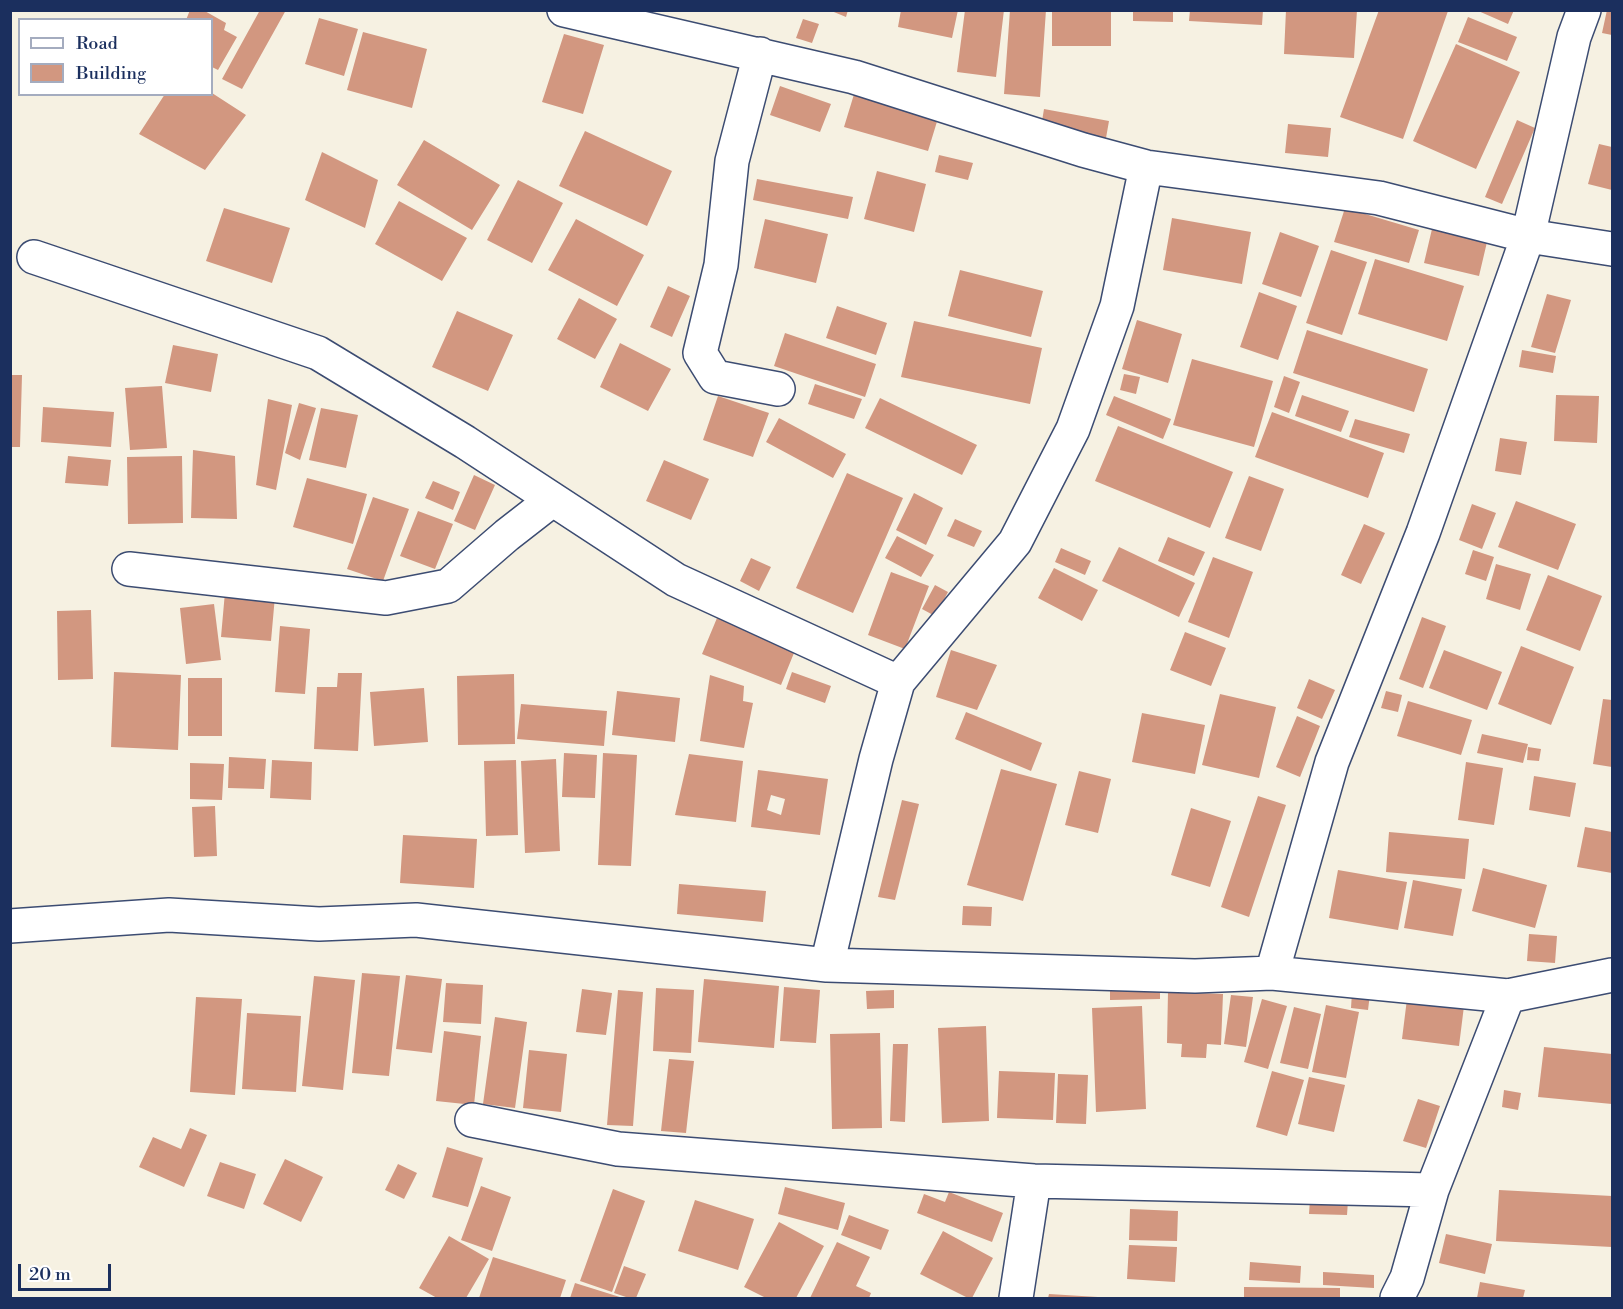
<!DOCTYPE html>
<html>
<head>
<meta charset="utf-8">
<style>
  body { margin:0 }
  #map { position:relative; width:1623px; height:1309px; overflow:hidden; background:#f6f1e2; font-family:"Libre Bodoni",serif }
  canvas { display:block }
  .frame { position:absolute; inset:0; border:12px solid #1b2f5e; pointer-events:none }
  .legend { position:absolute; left:18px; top:18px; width:195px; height:78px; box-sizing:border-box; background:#fff; border:2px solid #a4acbf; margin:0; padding:8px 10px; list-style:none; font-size:18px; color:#1b2f5e }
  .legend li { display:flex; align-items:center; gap:12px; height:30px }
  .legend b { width:30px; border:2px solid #a4acbf }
  .scale { position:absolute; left:18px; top:1264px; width:93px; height:27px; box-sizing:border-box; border:3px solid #1b2f5e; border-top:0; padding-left:8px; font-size:18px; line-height:21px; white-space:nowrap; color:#1b2f5e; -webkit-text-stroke:4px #fff; paint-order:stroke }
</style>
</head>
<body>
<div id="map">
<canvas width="1623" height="1309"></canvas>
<div class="frame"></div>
<ul class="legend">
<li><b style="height:8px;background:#fff"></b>Road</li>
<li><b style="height:16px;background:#d29780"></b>Building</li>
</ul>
<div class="scale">20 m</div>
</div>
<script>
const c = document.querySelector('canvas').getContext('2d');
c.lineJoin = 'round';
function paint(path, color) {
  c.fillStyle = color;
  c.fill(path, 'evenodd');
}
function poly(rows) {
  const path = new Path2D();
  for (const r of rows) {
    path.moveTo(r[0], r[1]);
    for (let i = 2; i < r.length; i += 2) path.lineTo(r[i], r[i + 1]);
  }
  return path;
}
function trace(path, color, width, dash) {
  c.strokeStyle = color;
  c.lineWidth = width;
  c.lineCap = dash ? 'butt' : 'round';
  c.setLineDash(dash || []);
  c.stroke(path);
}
paint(poly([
  [190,10,203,10,226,23,224,30,237,37,218,70,212,67,212,20,186,20],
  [260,10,286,10,242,89,222,79],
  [829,10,848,10,846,17],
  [901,10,958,10,952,38,898,27],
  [965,10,1004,10,996,77,957,72],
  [1010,10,1046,10,1040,97,1004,94],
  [1052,10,1111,10,1111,46,1052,46],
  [1133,10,1173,10,1173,22,1133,21],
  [1190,10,1263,10,1262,25,1189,21],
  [1286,10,1357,10,1354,58,1284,54],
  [1379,10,1448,11,1403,139,1340,117],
  [1476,10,1514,10,1508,24],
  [1607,10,1612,10,1612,35,1602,33],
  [1468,17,1517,37,1507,61,1458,42],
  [319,18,358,29,344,76,305,64],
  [803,19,819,24,812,43,796,38],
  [363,32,427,49,412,108,347,90],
  [564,34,604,45,583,114,542,102],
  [1456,44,1520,72,1476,169,1413,141],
  [780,86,831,104,820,132,770,115],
  [855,91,939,115,928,151,844,127],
  [212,93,246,115,205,170,139,134,165,94,212,94],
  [1044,109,1109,121,1106,138,1041,127],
  [1517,120,1535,128,1502,204,1485,197],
  [1288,124,1331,128,1328,157,1285,153],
  [585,131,672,171,647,226,559,186],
  [424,140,500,185,472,230,397,185],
  [1599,144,1612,147,1612,190,1588,184],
  [322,152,378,180,365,228,305,200],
  [939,155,973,163,968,180,935,172],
  [877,171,926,184,914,232,864,219],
  [757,179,853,197,848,219,753,200],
  [518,180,563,203,532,263,487,240],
  [399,201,467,238,442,281,375,244],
  [224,208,290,228,272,283,206,261],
  [1345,208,1419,230,1409,263,1334,242],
  [1172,218,1251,232,1242,284,1163,270],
  [576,219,644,255,617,306,548,270],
  [765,219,828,234,816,283,754,268],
  [1432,229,1487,242,1479,276,1424,263],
  [1280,232,1319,246,1301,297,1262,284],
  [1331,250,1367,262,1342,335,1306,323],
  [1375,259,1464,286,1447,341,1358,314],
  [960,270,1043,291,1031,337,948,316],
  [668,286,690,296,672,337,650,327],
  [1259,292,1297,306,1278,360,1240,347],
  [1547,294,1571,300,1555,353,1531,347],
  [579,298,617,319,595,359,557,339],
  [837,306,887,323,876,355,826,338],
  [457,311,513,335,488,391,432,367],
  [1137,320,1182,334,1168,383,1122,369],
  [914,321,1042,348,1030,404,901,377],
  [1307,330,1428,369,1414,412,1293,373],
  [785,333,876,364,865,397,774,366],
  [620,343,671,369,648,411,600,387],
  [173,345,218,354,211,392,165,383],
  [1522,350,1556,356,1553,373,1519,367],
  [1192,359,1273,381,1254,447,1173,425],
  [1124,374,1140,377,1136,394,1120,390],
  [10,375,22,375,20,447,10,447],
  [1284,376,1300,382,1289,413,1274,407],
  [815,384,862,399,854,419,808,404],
  [162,386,167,448,130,450,125,388],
  [1302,395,1349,411,1341,432,1295,416],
  [1556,395,1599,396,1597,443,1554,441],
  [718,396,769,413,753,457,703,440],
  [1114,396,1171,419,1163,439,1106,415],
  [880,398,977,445,962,475,865,428],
  [268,399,292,405,276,490,256,485],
  [299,403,316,408,300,460,285,453],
  [43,407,114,412,111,447,41,442],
  [321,408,358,415,346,468,309,460],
  [1272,412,1384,453,1368,498,1255,457],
  [779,418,846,454,833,478,766,442],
  [1355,419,1410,434,1404,453,1349,437],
  [1118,426,1233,472,1210,528,1095,481],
  [1500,438,1527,442,1521,475,1495,471],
  [193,450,235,456,237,519,191,518],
  [68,456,111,460,108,486,65,483],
  [182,456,183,523,128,524,127,457],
  [664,460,709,479,691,520,646,501],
  [847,473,903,498,853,613,796,588],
  [474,475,495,485,475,530,454,521],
  [1249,476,1284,489,1261,551,1225,538],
  [307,478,367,494,353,544,293,527],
  [433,481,460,492,453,510,425,498],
  [914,493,943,508,926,545,896,530],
  [373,497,409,509,383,581,347,569],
  [1516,501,1576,524,1558,570,1498,547],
  [1472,504,1496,513,1482,549,1459,540],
  [418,511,453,524,435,569,400,556],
  [955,519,982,531,974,547,947,536],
  [1364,524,1385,533,1361,584,1341,575],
  [897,536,934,555,921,577,885,558],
  [1168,537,1205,552,1194,576,1158,561],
  [1119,547,1195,583,1179,617,1102,581],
  [1061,548,1091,561,1085,575,1055,562],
  [1473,550,1494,557,1486,581,1465,574],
  [1213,557,1253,572,1229,638,1188,622],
  [751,558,771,567,759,591,740,581],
  [1496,564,1531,574,1520,610,1486,599],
  [1054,568,1098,590,1082,621,1038,598],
  [891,572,929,586,905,649,868,635],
  [1548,575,1602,596,1580,651,1526,630],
  [935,585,948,592,935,616,922,609],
  [225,592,275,596,271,641,221,637],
  [214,604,221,660,186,664,180,608],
  [91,610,93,679,58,680,57,611],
  [1422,617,1446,626,1423,688,1399,679],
  [717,618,796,648,781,685,702,654],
  [280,626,310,629,305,694,275,692],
  [1185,632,1226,648,1211,686,1170,670],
  [1521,646,1574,667,1551,725,1498,704],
  [951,650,997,665,977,710,936,697],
  [1444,650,1502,672,1487,710,1429,688],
  [114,672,181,675,178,750,111,747],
  [792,672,831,686,825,703,786,689],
  [338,673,362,673,358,751,314,749,317,687,337,687],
  [514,674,515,744,458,745,457,676],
  [710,675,744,686,743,701,753,703,744,748,700,741],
  [188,678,222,678,222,736,188,736],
  [1309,679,1335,690,1322,719,1297,708],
  [424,688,428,742,374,746,370,692],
  [617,691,680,698,675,742,612,735],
  [1386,691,1402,695,1398,712,1381,708],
  [1220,694,1276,707,1259,778,1202,765],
  [1603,699,1612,700,1612,767,1593,764],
  [1408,701,1472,720,1461,755,1397,736],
  [521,704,607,711,604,746,517,739],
  [966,712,1042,743,1031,771,955,739],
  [1142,713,1205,725,1195,774,1132,762],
  [1297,716,1320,726,1300,777,1276,767],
  [1482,734,1528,744,1523,763,1477,753],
  [1528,747,1541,749,1539,761,1527,760],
  [564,753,597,755,595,798,562,797],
  [603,753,637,755,631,866,598,865],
  [689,754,743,761,736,822,675,815],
  [229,757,266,759,264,789,228,788],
  [556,759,560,851,525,853,521,761],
  [272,760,312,762,311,800,270,798],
  [516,760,518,835,486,836,484,761],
  [1466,762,1503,768,1494,825,1458,820],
  [190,763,224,764,222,800,190,799],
  [1001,769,1057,784,1023,901,967,885],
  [758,770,828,779,820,835,751,827],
  [771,795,785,799,781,815,767,810],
  [1079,771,1111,779,1098,833,1065,825],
  [1534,776,1576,783,1570,817,1529,810],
  [1258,796,1286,805,1249,917,1221,907],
  [902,800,919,804,895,900,878,897],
  [215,806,217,856,194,857,192,807],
  [1191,808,1231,821,1210,887,1171,875],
  [1585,827,1612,832,1612,873,1577,867],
  [1389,832,1469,839,1465,879,1386,872],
  [403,835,477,839,474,888,400,883],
  [1483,868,1547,885,1535,928,1472,911],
  [1338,870,1407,882,1398,930,1329,918],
  [1413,880,1462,889,1453,936,1404,928],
  [679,884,766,891,763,922,677,914],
  [963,906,992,907,991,926,962,925],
  [1529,934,1557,936,1555,963,1527,961],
  [362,973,400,976,389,1076,352,1073],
  [406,975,442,979,432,1053,396,1049],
  [314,976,355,980,343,1090,302,1086],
  [1160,978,1160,999,1110,1000,1110,980],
  [704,979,779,986,774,1048,698,1042],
  [446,983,483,985,481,1024,443,1022],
  [784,987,820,990,816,1043,780,1041],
  [656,988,694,990,691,1053,653,1051],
  [582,989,612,993,606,1035,576,1032],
  [618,990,643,992,633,1126,607,1125],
  [894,990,894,1008,867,1009,866,991],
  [1168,992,1223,994,1221,1045,1207,1044,1206,1058,1181,1057,1182,1044,1167,1043],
  [1352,992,1370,994,1368,1010,1351,1008],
  [1231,995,1253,997,1246,1047,1224,1044],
  [196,997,242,999,235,1095,190,1092],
  [1262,999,1287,1006,1268,1069,1244,1062],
  [1407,999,1464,1006,1459,1046,1402,1039],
  [1326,1005,1359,1012,1346,1078,1312,1072],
  [1142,1006,1146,1109,1096,1112,1092,1008],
  [1294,1007,1321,1014,1308,1069,1280,1063],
  [247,1013,301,1016,296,1092,242,1089],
  [495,1017,527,1022,515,1108,483,1104],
  [986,1026,989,1121,942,1123,938,1028],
  [444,1031,481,1036,474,1105,436,1101],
  [880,1033,882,1128,832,1129,830,1034],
  [893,1044,908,1044,905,1122,890,1121],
  [1544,1047,1612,1054,1612,1104,1538,1097],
  [529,1050,567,1054,561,1112,523,1108],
  [669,1059,694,1061,686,1133,661,1131],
  [999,1071,1055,1073,1053,1120,997,1118],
  [1272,1071,1304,1080,1287,1136,1256,1127],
  [1058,1074,1088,1075,1086,1124,1056,1123],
  [1309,1077,1345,1085,1334,1132,1298,1124],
  [1504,1090,1521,1093,1518,1110,1502,1107],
  [1418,1099,1440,1106,1426,1148,1403,1141],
  [190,1128,207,1135,184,1187,139,1167,153,1137,181,1149],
  [447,1147,483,1158,468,1207,432,1197],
  [285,1159,323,1177,301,1222,263,1204],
  [220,1162,256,1174,244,1209,207,1196],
  [398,1164,417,1173,404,1199,385,1190],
  [481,1186,511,1197,492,1251,461,1240],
  [785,1187,845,1203,838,1230,778,1214],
  [613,1189,645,1201,612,1292,580,1281],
  [1499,1190,1612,1196,1612,1247,1496,1241],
  [949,1192,1003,1213,992,1242,917,1213,924,1194,945,1202],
  [1310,1199,1348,1201,1347,1215,1309,1214],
  [695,1200,754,1219,738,1270,678,1251],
  [1130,1209,1178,1211,1177,1241,1129,1240],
  [849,1215,889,1230,881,1250,841,1235],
  [779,1222,824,1246,796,1298,766,1298,744,1287],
  [943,1231,993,1258,972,1298,968,1298,920,1274],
  [1446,1234,1492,1244,1485,1274,1439,1263],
  [449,1236,489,1259,466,1298,437,1298,419,1288],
  [837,1242,870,1257,856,1286,871,1293,869,1298,810,1298],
  [1129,1245,1177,1247,1175,1282,1127,1279],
  [493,1257,566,1280,560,1298,479,1298],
  [1250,1262,1301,1266,1300,1283,1249,1280],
  [624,1266,646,1274,636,1298,629,1298,614,1293],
  [1323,1272,1374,1275,1374,1288,1323,1285],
  [1480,1282,1525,1290,1523,1298,1477,1298],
  [575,1283,623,1298,570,1298],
  [1244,1287,1340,1288,1340,1298,1244,1298],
  [1049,1294,1098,1297,1098,1298,1048,1298]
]), '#d29780');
const minor = poly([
  [564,10,854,77,1083,150,1146,167,1379,198,1528,236,1612,249],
  [760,54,732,161,721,265,700,353,715,377,778,389],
  [34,257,318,353,465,442,676,580,898,682],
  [129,569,386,598,448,586,507,535,552,500],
  [10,926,169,915,319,924,416,920,827,965,1195,976,1272,973,1332,762,1423,533,1528,236,1574,37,1584,10],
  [827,965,876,759,898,682,1015,542,1073,429,1117,306,1146,167],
  [1272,973,1508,996,1612,975],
  [472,1120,618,1149,1034,1181,1432,1190],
  [1016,1298,1034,1181],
  [1397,1298,1407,1278,1432,1190,1508,996]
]);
trace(minor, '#3c4c72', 36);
trace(minor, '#fff', 33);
</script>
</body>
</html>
